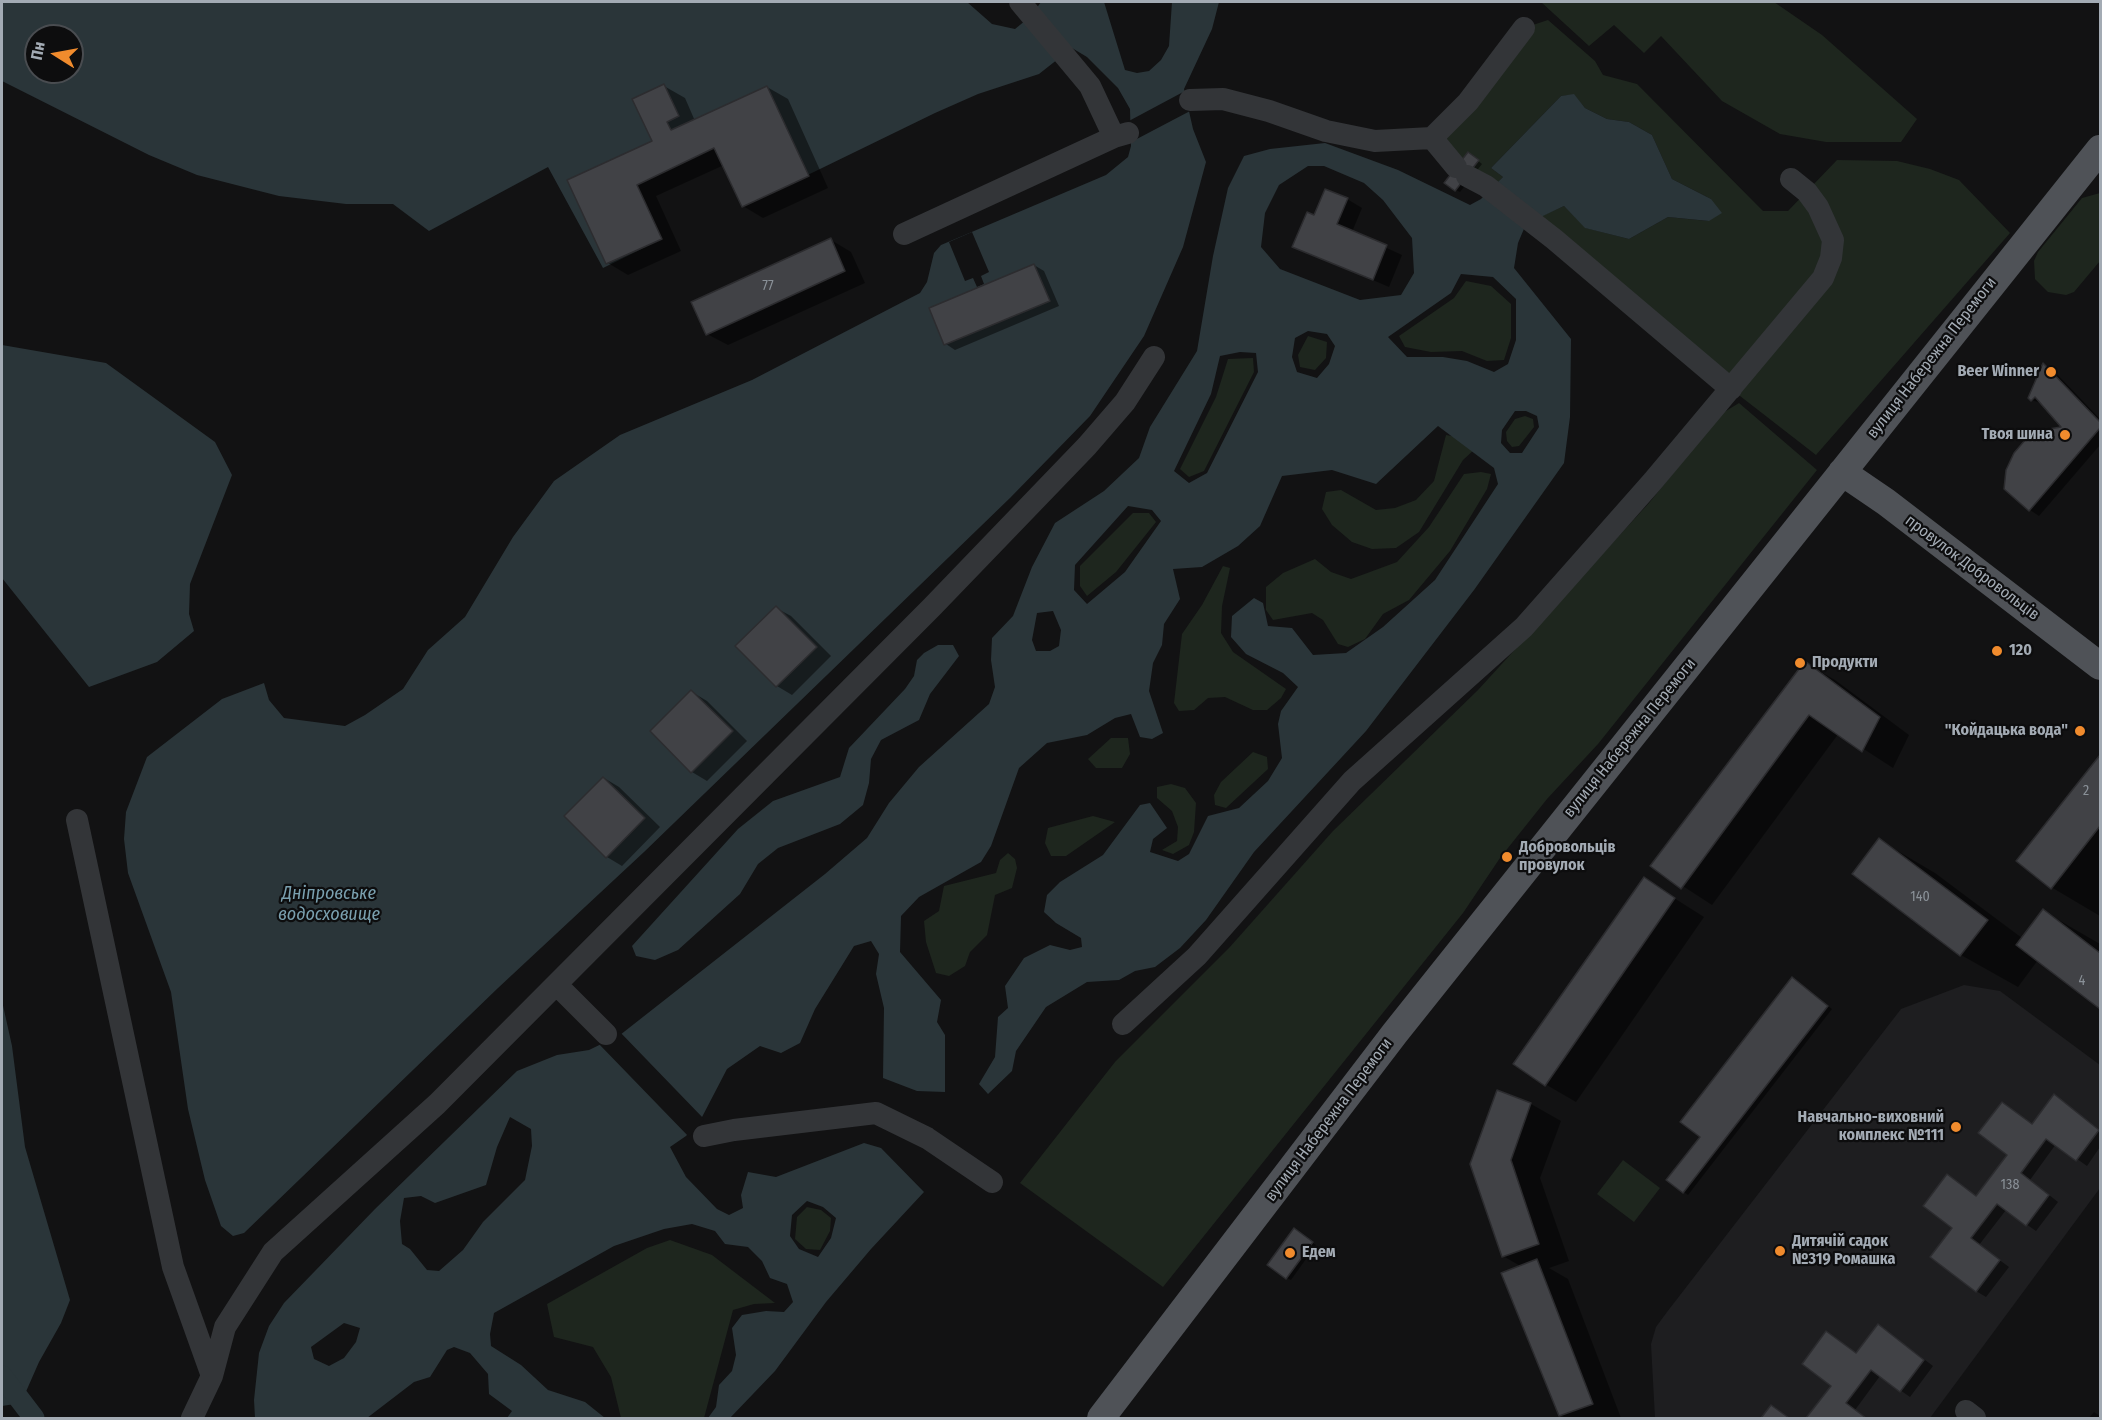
<!DOCTYPE html>
<html>
<head>
<meta charset="utf-8">
<style>
  body { margin:0 }
  #map { position:relative; width:2102px; height:1420px; overflow:hidden; background:#121213; font-family:"Fira Sans Condensed",sans-serif }
  canvas { display:block }
  .frame { position:absolute; inset:0; border:3px solid #a3abb4; pointer-events:none }
  .north { position:absolute; left:24px; top:24px; width:60px; height:60px; box-sizing:border-box; background:#0d0d0e; border:2px solid #494c50; border-radius:50%; rotate:281deg; font-size:16px; font-weight:700; line-height:24px; text-align:center; color:#a3abb4 }
  .north::after { content:''; display:block; margin:auto; width:21px; height:27px; background:#f08b2d; clip-path:polygon(50% 0,100% 100%,50% 72%,0 100%) }
</style>
</head>
<body>
<div id="map">
<canvas width="2102" height="1420"></canvas>
<div class="frame"></div>
<div class="north">Пн</div>
</div>
<script>
const c = document.querySelector('canvas').getContext('2d');
c.lineJoin = 'round';
function paint(path, color) {
  c.fillStyle = color;
  c.fill(path, 'evenodd');
}
function poly(rows) {
  const path = new Path2D();
  for (const r of rows) {
    path.moveTo(r[0], r[1]);
    for (let i = 2; i < r.length; i += 2) path.lineTo(r[i], r[i + 1]);
  }
  return path;
}
function trace(path, color, width, dash) {
  c.strokeStyle = color;
  c.lineWidth = width;
  c.lineCap = dash ? 'butt' : 'round';
  c.setLineDash(dash || []);
  c.stroke(path);
}
function drawText(font, color, halo, rows, align = 'center') {
  c.font = font + ' "Fira Sans Condensed",sans-serif';
  c.lineWidth = 4.5;
  c.setLineDash([]);
  c.textBaseline = 'middle';
  c.strokeStyle = halo;
  c.fillStyle = color;
  for (const [text, x, y, turn = 0] of rows) {
    c.save();
    c.translate(x, y);
    c.rotate((+turn || 0) * Math.PI / 180);
    c.textAlign = isNaN(turn) ? turn : align;
    if (halo) c.strokeText(text, 0, 0);
    c.fillText(text, 0, 0);
    c.restore();
  }
}
paint(poly([
  [1964,985,2000,991,2100,1065,2100,1188,1930,1418,1655,1418,1651,1344,1656,1327,1667,1312,1901,1009]
]), '#1e1e20');
paint(poly([
  [1541,2,1774,2,1822,35,1917,119,1901,142,1826,142,1780,134,1722,101,1661,36,1644,53,1614,25,1589,46],
  [1548,20,1595,61,1603,75,1637,84,1763,211,1788,211,1837,160,1897,161,1930,169,1959,180,2010,233,1816,455,1731,389,1530,221,1564,206,1586,228,1629,239,1668,217,1708,221,1711,199,1672,179,1652,135,1629,122,1607,119,1585,108,1574,95,1561,96,1491,168,1503,177,1491,190,1432,138,1524,28],
  [2100,193,2100,261,2074,292,2066,295,2048,292,2035,279,2034,261,2038,252,2082,198],
  [1466,281,1491,286,1511,304,1511,338,1504,360,1487,361,1462,351,1431,352,1405,347,1399,336,1454,298],
  [1308,336,1327,342,1326,358,1315,370,1300,367,1298,355],
  [1253,358,1254,372,1204,471,1189,477,1180,469,1216,397,1228,359],
  [1739,403,1817,470,1598,744,1547,799,1500,858,1463,913,1163,1287,1020,1183,1115,1062,1229,948,1333,831,1478,690,1649,503,1721,414],
  [1525,416,1533,419,1534,427,1519,446,1512,447,1507,441,1506,432,1515,419],
  [1446,435,1463,438,1475,449,1463,460,1419,532,1396,548,1372,549,1352,542,1332,525,1322,509,1326,492,1341,490,1376,510,1395,508,1416,500,1434,481],
  [1481,472,1491,474,1487,489,1450,551,1409,600,1383,614,1365,639,1348,647,1338,644,1323,620,1312,613,1273,620,1266,610,1266,587,1283,573,1315,559,1331,572,1351,579,1397,562,1429,527,1464,474],
  [1133,513,1149,513,1156,522,1116,572,1087,596,1080,586,1080,566],
  [1223,566,1230,568,1222,606,1221,633,1233,652,1286,689,1281,698,1267,710,1253,710,1225,697,1208,698,1194,710,1179,711,1174,703,1182,634,1202,605],
  [1111,738,1128,738,1130,754,1122,768,1096,768,1088,759],
  [1253,752,1267,757,1268,769,1226,808,1215,805,1214,795,1221,782],
  [1171,784,1185,788,1196,803,1194,832,1189,845,1173,854,1162,850,1177,841,1178,827,1172,811,1157,798,1157,787],
  [1093,816,1115,822,1066,856,1051,856,1045,843,1048,828],
  [1008,853,1015,859,1017,868,1012,888,995,895,987,935,970,952,965,966,949,976,936,973,926,942,924,921,939,911,944,886,996,873,1000,860],
  [1623,1160,1660,1188,1634,1222,1597,1194],
  [807,1207,821,1210,831,1218,830,1231,820,1250,806,1249,795,1239,797,1217],
  [670,1240,712,1255,775,1303,754,1304,733,1310,704,1418,621,1418,611,1377,593,1347,554,1337,547,1304,647,1248]
]), '#1e261e');
paint(poly([
  [2,2,967,2,992,24,1015,29,1031,16,1041,2,1104,2,1125,70,1137,73,1149,71,1161,60,1169,46,1172,2,1219,2,1212,29,1184,89,1193,129,1206,162,1183,247,1144,336,1090,416,1010,498,644,852,498,988,244,1233,233,1236,221,1226,205,1180,188,1109,171,992,128,873,124,839,126,812,147,757,222,699,264,683,269,700,284,718,345,726,365,715,403,689,428,650,465,617,513,537,554,481,620,435,752,380,920,293,927,282,934,253,941,245,1106,175,1128,157,1131,146,1130,109,1118,88,1087,57,1072,48,1039,74,978,94,935,113,742,207,714,148,637,185,662,239,603,268,548,167,429,231,393,204,346,204,279,196,197,175,149,155,2,81],
  [36,36,72,36,72,72,36,72],
  [1574,94,1585,108,1607,119,1629,122,1652,135,1672,179,1711,199,1722,213,1709,221,1668,217,1629,239,1585,228,1564,206,1526,224,1518,243,1514,268,1571,339,1570,417,1564,463,1474,590,1366,731,1254,852,1206,920,1180,948,1155,967,1135,971,1119,980,1087,982,1046,1007,1016,1051,1012,1071,988,1094,979,1084,995,1057,998,1017,1008,1008,1005,986,1024,958,1050,945,1070,950,1082,947,1081,938,1056,923,1044,912,1047,895,1060,882,1103,855,1140,805,1150,803,1167,828,1153,839,1150,852,1178,861,1189,854,1208,816,1239,808,1268,781,1282,758,1278,724,1281,711,1298,687,1283,673,1246,654,1231,637,1232,616,1254,598,1263,603,1268,626,1292,628,1313,655,1346,653,1383,627,1435,580,1498,484,1494,468,1438,426,1376,484,1332,470,1282,476,1260,526,1238,546,1202,567,1173,569,1180,599,1164,624,1162,645,1153,663,1149,691,1163,733,1152,739,1140,737,1131,714,1115,718,1087,735,1047,743,1019,768,991,846,981,862,919,897,901,916,900,952,941,1000,937,1022,945,1035,945,1092,917,1091,883,1078,884,1008,876,974,879,954,871,941,854,946,815,1009,800,1043,781,1053,760,1046,727,1069,701,1119,686,1136,670,1147,686,1177,717,1209,729,1215,743,1208,741,1195,748,1172,776,1177,864,1143,881,1148,924,1192,871,1249,826,1302,775,1371,730,1418,708,1418,716,1407,719,1385,732,1371,736,1355,732,1328,742,1315,766,1311,784,1312,793,1302,787,1284,770,1278,762,1261,748,1247,725,1244,715,1231,692,1224,664,1229,614,1246,494,1313,490,1334,491,1346,521,1365,548,1390,585,1402,605,1418,507,1418,512,1411,489,1394,488,1374,470,1353,454,1347,447,1350,430,1377,414,1382,367,1418,255,1418,254,1400,259,1353,269,1326,284,1303,375,1209,517,1071,557,1055,589,1050,620,1035,825,874,867,838,889,803,919,767,989,704,995,687,991,660,992,638,1013,616,1032,567,1055,523,1104,491,1139,458,1150,427,1197,351,1213,256,1228,188,1244,156,1270,149,1325,143,1398,170,1470,205,1481,199,1503,177,1491,168,1561,96],
  [1308,166,1324,166,1364,183,1383,200,1412,238,1414,273,1401,295,1360,300,1280,269,1261,247,1265,213,1279,185],
  [1461,274,1493,277,1516,299,1516,340,1508,364,1494,372,1467,361,1443,357,1407,357,1388,337,1451,293],
  [1308,331,1327,334,1335,346,1329,364,1317,378,1297,372,1292,357,1295,338],
  [1240,352,1256,353,1258,372,1207,473,1189,483,1174,471,1211,394,1220,356],
  [1515,411,1526,411,1537,416,1539,427,1522,453,1510,453,1501,443,1502,430],
  [1128,506,1152,510,1161,521,1125,572,1087,604,1074,590,1075,565],
  [1053,611,1061,630,1059,646,1050,651,1036,651,1032,640,1037,613],
  [510,1117,531,1129,532,1146,525,1180,483,1222,463,1250,439,1271,427,1270,410,1249,402,1244,400,1221,404,1198,421,1196,435,1203,486,1185,497,1147],
  [807,1201,823,1207,836,1218,831,1238,818,1257,799,1249,790,1236,792,1215],
  [344,1323,360,1328,356,1342,344,1358,329,1366,314,1359,311,1347],
  [2,345,106,363,215,442,232,475,190,584,189,614,194,631,157,662,89,687,2,578],
  [938,645,953,645,959,656,930,694,919,720,881,740,871,759,869,783,863,805,840,824,778,848,758,864,740,894,678,950,655,960,636,956,632,946,738,829,773,801,840,777,849,748,905,689,914,676,917,660,924,653],
  [2,1001,12,1046,25,1147,70,1300,61,1323,39,1362,21,1403,2,1406]
]), '#2a3539');
paint(poly([
  [1185,91,1192,110,1133,141,1127,130,1127,122],
  [972,232,989,272,981,276,984,284,977,287,973,278,965,281,949,242],
  [619,1031,704,1119,689,1137,598,1043]
]), '#121213');
paint(poly([
  [664,86,685,98,695,121,767,87,788,99,828,188,763,218,743,206,724,165,656,196,681,251,628,275,608,263,569,181,654,142],
  [1472,156,1482,164,1460,192,1456,190],
  [1347,199,1362,208,1352,232,1402,255,1389,287,1294,246,1315,217],
  [831,240,851,252,865,283,728,345,707,334],
  [1034,265,1044,271,1059,306,955,350,946,344],
  [2044,365,2053,370,2100,419,2100,445,2039,516,2030,510,2064,428,2043,404,2032,400],
  [776,608,791,616,831,656,792,695,777,686,737,646],
  [1805,663,1835,680,1909,735,1893,768,1839,733,1712,905,1652,866],
  [692,692,707,701,747,741,707,781,692,772],
  [2100,757,2100,916,2051,887,2018,860],
  [604,778,619,787,660,827,622,866,607,857],
  [1879,840,1935,873,2022,938,2043,911,2100,944,2100,1007,2038,960,2018,987,1961,955,1854,874],
  [1644,879,1704,917,1576,1102,1545,1084],
  [1796,982,1832,1009,1688,1195,1668,1180,1702,1137],
  [2064,1102,2100,1130,2100,1147,2087,1166,2056,1144,2030,1180,2058,1202,2036,1231,2006,1210,1979,1245,2009,1267,1986,1297,1976,1291,1954,1228,1948,1176,1977,1197,2009,1155,2003,1104,2033,1125],
  [1531,1104,1561,1121,1540,1178,1569,1261,1549,1268,1568,1279,1621,1418,1566,1418,1560,1415,1522,1267,1503,1256,1472,1164],
  [1299,1233,1316,1245,1291,1280,1287,1278],
  [1888,1332,1933,1366,1910,1397,1880,1376,1855,1410,1866,1418,1808,1418,1857,1354],
  [2094,1412,2100,1416,2100,1418,2089,1418]
]), '#0007');
trace(poly([
  [2,1376,34,1418]
]), '#2a3539', 21);
const building = poly([
  [664,84,679,116,667,122,671,130,767,86,809,176,742,207,714,148,637,185,662,239,606,264,567,180,652,141,632,99,664,84],
  [1468,152,1479,160,1455,191,1444,183,1468,152],
  [1325,189,1348,198,1337,224,1387,245,1373,280,1292,247,1307,212,1314,215,1325,189],
  [831,238,845,271,706,335,691,302,831,238],
  [1034,264,1050,301,944,345,929,308,1034,264],
  [2043,363,2100,422,2100,428,2029,511,2004,489,2006,470,2014,453,2026,439,2043,430,2061,427,2035,397,2031,401,2028,398,2043,363],
  [776,606,817,647,776,687,735,646,776,606],
  [1805,661,1880,717,1862,752,1809,715,1681,889,1650,866,1805,661],
  [691,690,733,731,691,773,650,731,691,690],
  [2100,755,2100,826,2051,889,2016,861,2100,755],
  [603,777,645,818,606,858,564,816,603,777],
  [1879,838,1988,920,1960,956,1852,874,1879,838],
  [1644,877,1675,898,1545,1086,1513,1064,1644,877],
  [2043,909,2100,953,2100,1009,2016,945,2043,909],
  [1792,977,1828,1006,1683,1193,1666,1180,1700,1137,1680,1122,1792,977],
  [1497,1090,1531,1103,1511,1160,1539,1244,1502,1257,1470,1164,1497,1090],
  [2054,1094,2099,1130,2076,1161,2046,1139,2021,1173,2049,1195,2026,1226,1997,1204,1971,1238,2000,1260,1976,1292,1930,1257,1952,1228,1923,1206,1947,1174,1976,1196,2007,1155,1978,1133,2002,1102,2032,1124,2054,1094],
  [1294,1228,1313,1242,1286,1279,1267,1265,1294,1228],
  [1537,1259,1593,1404,1559,1416,1501,1273,1537,1259],
  [1878,1324,1924,1360,1900,1392,1871,1370,1846,1403,1866,1418,1806,1418,1831,1386,1802,1364,1826,1331,1856,1353,1878,1324],
  [1771,1405,1789,1418,1761,1418,1771,1405]
]);
paint(building, '#414246');
trace(building, '#2c2c2f', 1.5);
trace(poly([
  [1020,2,1090,86,1114,137,1128,133],
  [1190,100,1223,99,1269,111,1326,131,1375,141,1432,138,1468,102,1524,28],
  [1432,138,1456,167],
  [1467,176,1486,186,1554,239,1731,389],
  [904,234,1114,137],
  [77,820,173,1267,212,1376],
  [557,985,606,1034],
  [1123,1024,1197,956,1352,781,1524,627,1653,481,1823,278,1831,258,1833,240,1818,207,1807,192,1791,179],
  [704,1136,734,1130,876,1113,927,1138,992,1182],
  [1966,1411,1975,1418],
  [192,1418,212,1376,225,1327,273,1252,437,1104,932,607,1087,446,1125,402,1154,357]
]), '#333538', 22);
trace(poly([
  [1842,472,1886,502,2100,666],
  [1101,1418,1395,1033,2100,149]
]), '#4f5257', 28);
for (const [x, y, r, color] of [
  [2051,372,6,"#f08b2d"],
  [2065,435,6,"#f08b2d"],
  [1997,651,6,"#f08b2d"],
  [1800,663,6,"#f08b2d"],
  [2080,731,6,"#f08b2d"],
  [1507,857,6,"#f08b2d"],
  [1956,1127,6,"#f08b2d"],
  [1780,1251,6,"#f08b2d"],
  [1290,1253,6,"#f08b2d"]
]) {
  const dot = new Path2D();
  dot.arc(x, y, r, 0, 2 * Math.PI);
  c.fillStyle = color;
  c.fill(dot);
  trace(dot, '#0d0d0e', 2);
}
drawText('14px', '#8a9198', null, [
  ["77",768,286],
  ["2",2086,791],
  ["140",1920,897],
  ["4",2082,981],
  ["138",2010,1185]
]);
drawText('16px', '#a3abb4', '#0d0d0e', [
  ["вулиця Набережна Перемоги",1932,358,-52],
  ["провулок Добровольців",1972,568,37],
  ["вулиця Набережна Перемоги",1630,738,-51],
  ["вулиця Набережна Перемоги",1329,1120,-53]
]);
drawText('bold 16px', '#a3abb4', '#0d0d0e', [
  ["Beer Winner",2039,372,"right"],
  ["Твоя шина",2053,435,"right"],
  ["120",2009,651],
  ["Продукти",1812,663],
  ["\"Койдацька вода\"",2068,731,"right"],
  ["Добровольців",1519,848],
  ["провулок",1519,866],
  ["Навчально-виховний",1944,1118,"right"],
  ["комплекс №111",1944,1136,"right"],
  ["Дитячій садок",1792,1242],
  ["№319 Ромашка",1792,1260],
  ["Едем",1302,1253]
], 'left');
drawText('italic 18px', '#7aa0af', '#0d0d0e', [
  ["Дніпровське",329,894],
  ["водосховище",329,915]
]);
</script>
</body>
</html>
